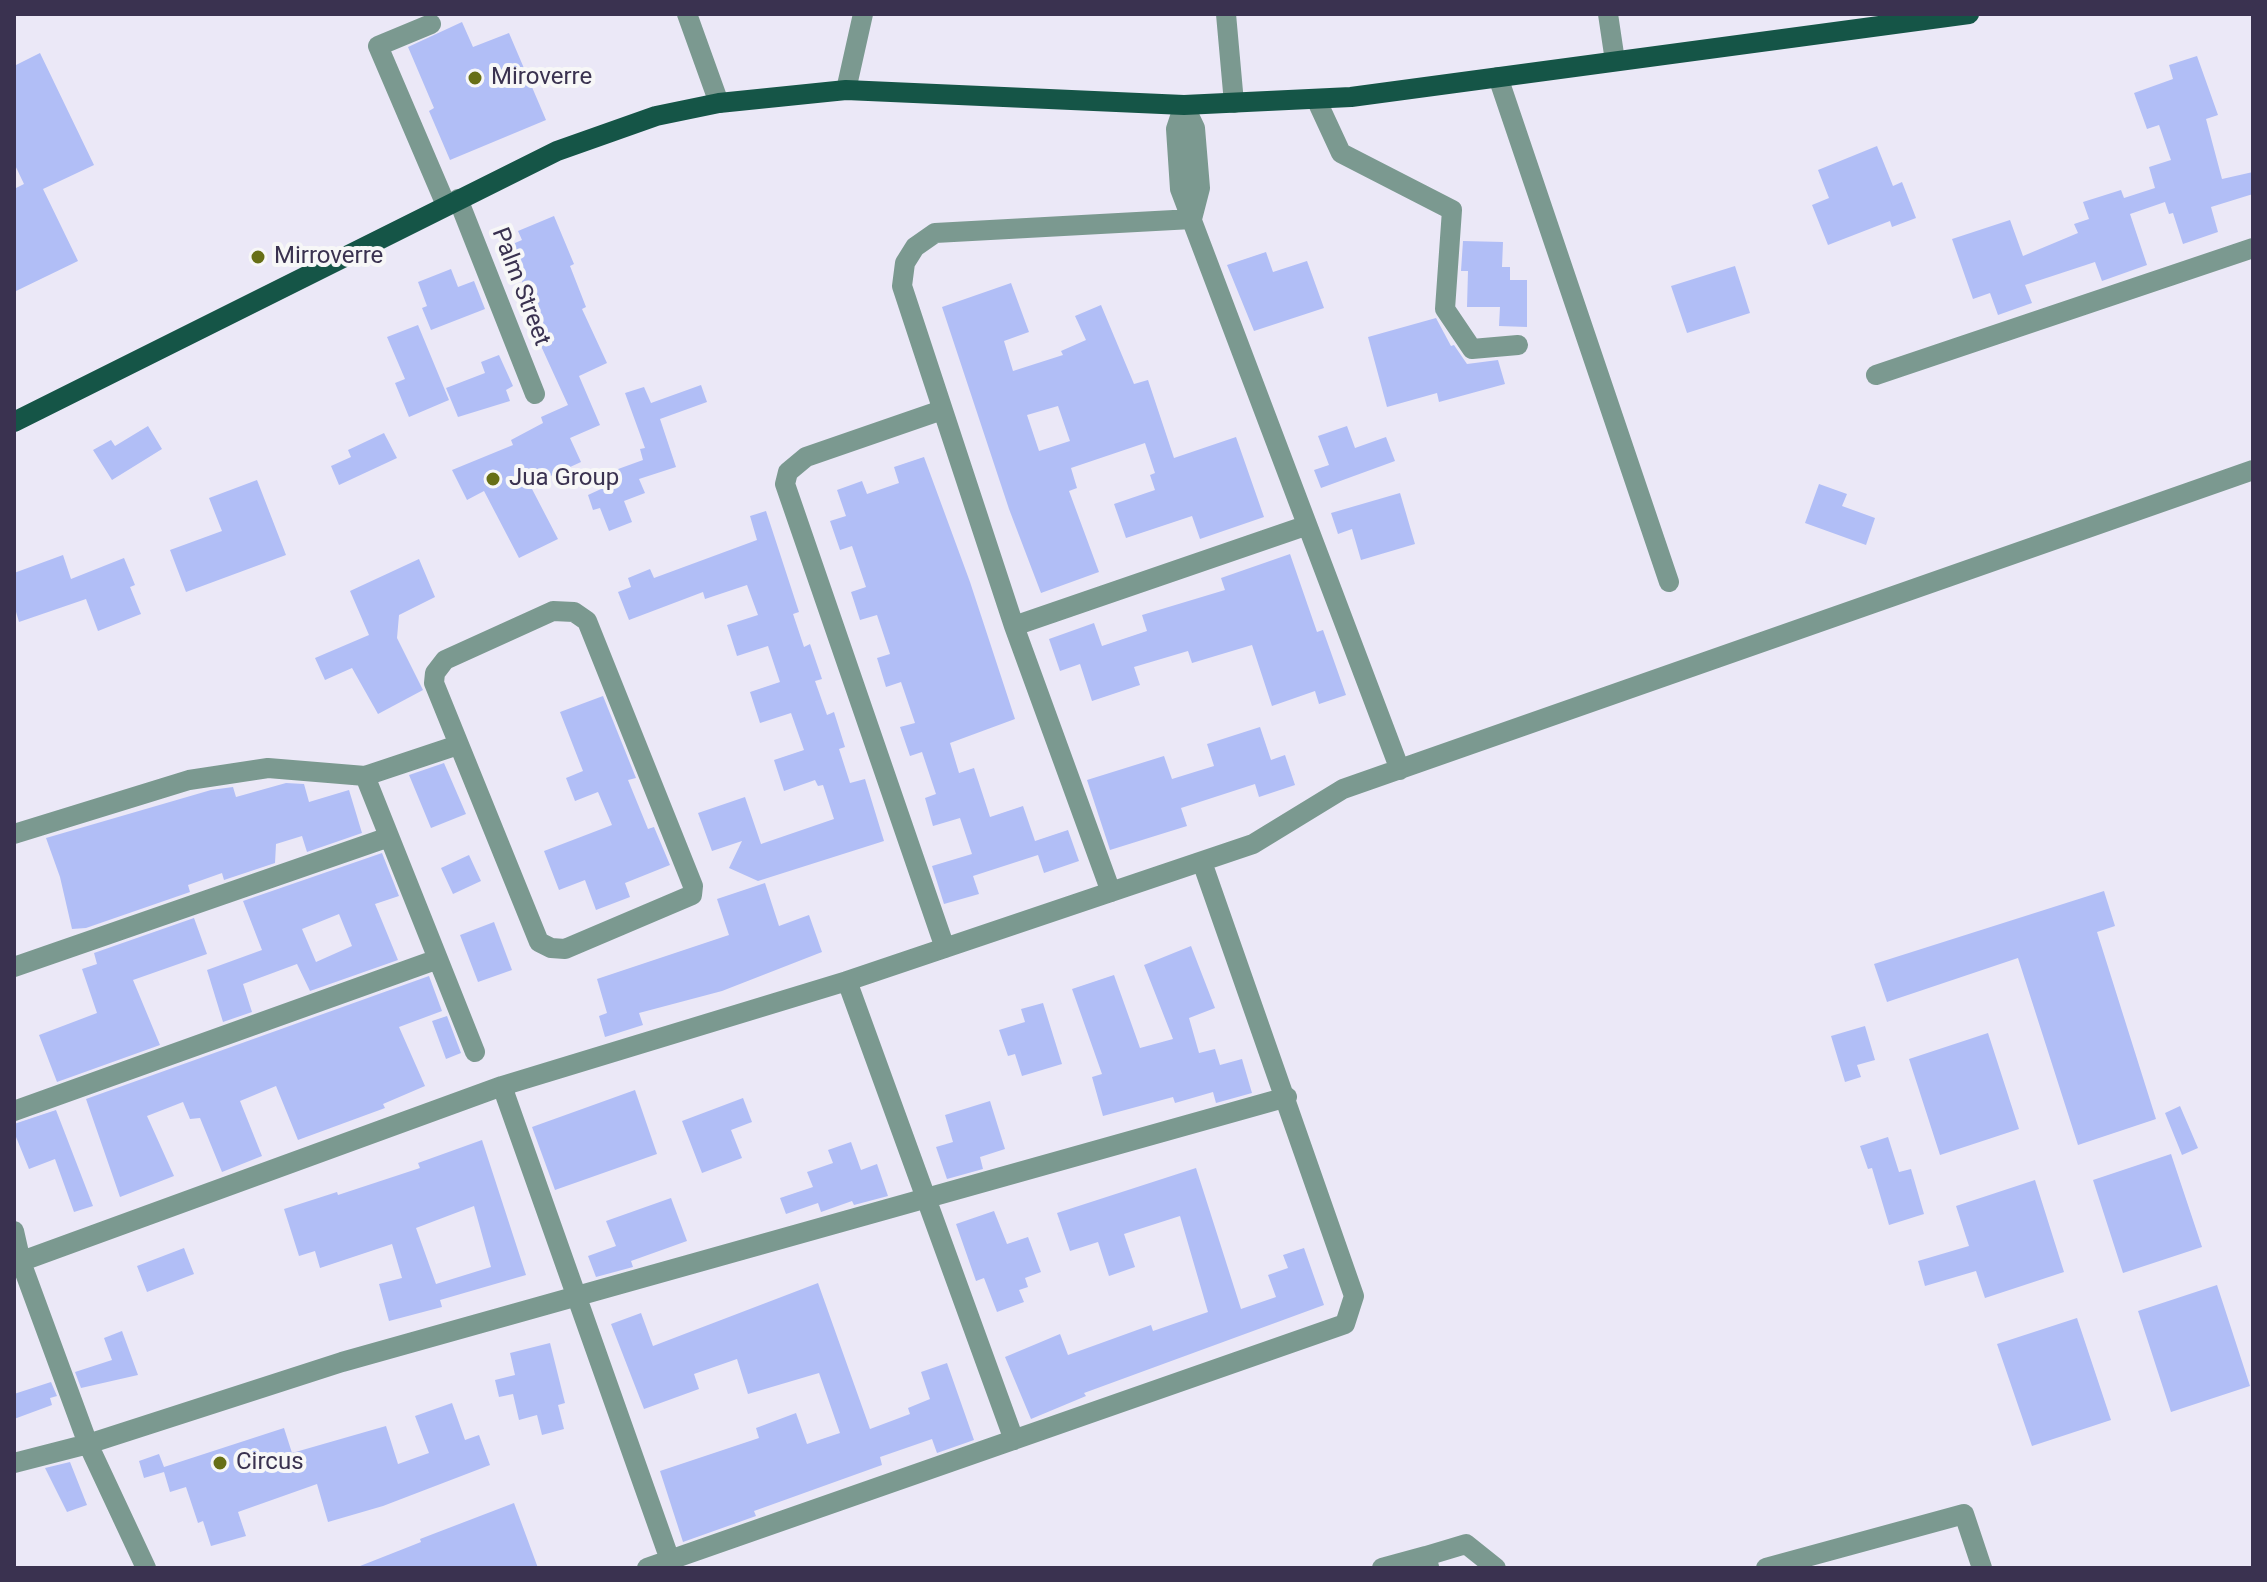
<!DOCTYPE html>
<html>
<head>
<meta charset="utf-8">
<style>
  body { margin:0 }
  #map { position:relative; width:2267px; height:1582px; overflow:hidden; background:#ebe8f7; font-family:Roboto,sans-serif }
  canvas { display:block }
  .frame { position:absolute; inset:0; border:16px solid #3a3250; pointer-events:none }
</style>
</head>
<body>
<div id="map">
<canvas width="2267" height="1582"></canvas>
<div class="frame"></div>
</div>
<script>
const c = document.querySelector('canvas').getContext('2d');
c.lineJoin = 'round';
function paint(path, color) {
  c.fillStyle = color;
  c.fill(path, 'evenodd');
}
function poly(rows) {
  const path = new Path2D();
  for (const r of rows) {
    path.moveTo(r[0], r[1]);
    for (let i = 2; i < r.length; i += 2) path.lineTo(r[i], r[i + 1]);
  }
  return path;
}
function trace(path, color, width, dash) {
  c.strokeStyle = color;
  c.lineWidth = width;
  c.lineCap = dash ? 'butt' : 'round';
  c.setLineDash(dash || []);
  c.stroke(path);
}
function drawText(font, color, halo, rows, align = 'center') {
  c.font = font + ' Roboto,sans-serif';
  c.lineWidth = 8;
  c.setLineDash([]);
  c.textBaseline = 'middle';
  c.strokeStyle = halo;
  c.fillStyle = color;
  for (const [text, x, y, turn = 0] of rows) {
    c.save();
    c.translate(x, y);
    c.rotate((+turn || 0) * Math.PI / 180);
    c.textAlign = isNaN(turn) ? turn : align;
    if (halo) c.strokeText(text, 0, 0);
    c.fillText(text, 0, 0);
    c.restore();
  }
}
paint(poly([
  [462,22,473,47,509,33,546,120,450,160,429,111,434,108,408,47],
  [40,53,94,165,43,189,78,261,14,292,14,189,24,184,14,163,14,66],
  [2197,56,2218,115,2206,119,2222,179,2253,172,2253,194,2211,207,2218,232,2183,244,2173,213,2169,214,2165,202,2130,214,2147,265,2102,281,2095,262,2025,285,2032,303,1998,315,1990,293,1973,299,1952,239,2010,220,2023,256,2078,233,2074,224,2089,219,2083,202,2121,190,2124,198,2155,188,2149,167,2171,160,2159,125,2147,129,2134,93,2173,79,2169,65],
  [1877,146,1893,186,1902,182,1916,218,1892,227,1890,221,1828,245,1812,205,1829,198,1818,170],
  [554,216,574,264,570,266,586,307,582,309,607,363,579,376,600,425,570,438,581,462,544,479,545,483,532,489,558,539,519,558,484,491,467,500,452,470,513,445,511,440,543,423,541,417,568,405,541,346,547,344,508,246,522,240,518,231],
  [1463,241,1503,242,1502,267,1510,267,1510,280,1527,280,1527,327,1499,326,1500,307,1467,307,1468,271,1461,271],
  [1266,252,1273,272,1307,261,1324,308,1254,331,1227,265],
  [1735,266,1750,313,1687,333,1671,286],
  [451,269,458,287,474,281,485,309,431,330,422,308,427,306,418,282],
  [1011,283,1029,332,1004,341,1013,371,1063,355,1061,351,1086,340,1075,316,1101,305,1134,384,1148,380,1174,458,1236,437,1264,517,1200,539,1192,516,1126,538,1114,504,1155,490,1150,475,1155,473,1145,443,1071,468,1077,488,1069,491,1099,572,1041,593,1009,509,942,307],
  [1058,406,1070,441,1039,451,1027,415],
  [1436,318,1451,346,1454,345,1467,364,1498,360,1505,384,1439,402,1437,393,1387,407,1368,337],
  [418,325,449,400,409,417,395,383,405,379,387,337],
  [499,355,513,386,506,390,510,401,458,417,446,388,485,373,481,362],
  [701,385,707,402,660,419,676,467,639,479,645,493,624,501,632,522,609,531,600,508,593,510,588,495,601,489,596,477,643,460,640,449,645,448,625,393,644,387,651,403],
  [148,426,162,449,112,480,93,450,111,440,115,446],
  [1347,426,1355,448,1386,437,1395,461,1321,488,1314,470,1329,465,1318,436],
  [384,433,397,458,339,485,331,466,351,457,348,450],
  [924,457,970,582,1015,719,950,743,959,773,974,768,990,817,1023,806,1035,841,1068,830,1079,861,1044,873,1038,855,973,876,979,894,944,904,932,866,972,854,960,818,933,826,925,798,936,794,922,752,910,756,900,727,915,723,901,682,886,687,877,658,890,654,877,615,860,620,851,592,866,587,852,546,840,550,830,521,846,516,837,490,862,481,867,494,899,483,894,467],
  [257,480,286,555,186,592,170,550,222,531,209,498],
  [1819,484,1847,494,1842,506,1875,518,1866,545,1805,523],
  [1400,493,1415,544,1361,560,1352,529,1338,534,1331,513],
  [766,511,799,612,793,614,804,647,810,644,822,679,815,681,827,715,834,712,845,747,839,749,850,783,865,779,884,841,758,881,729,868,742,841,712,851,698,813,745,797,761,844,834,819,823,785,818,786,815,780,784,791,774,760,804,750,791,713,760,723,750,692,780,682,768,646,737,656,727,625,758,615,747,585,705,599,703,592,629,620,618,592,631,587,628,578,650,569,654,578,757,540,750,516],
  [1290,554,1317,632,1323,630,1346,695,1319,704,1315,691,1272,706,1252,645,1192,663,1188,651,1134,667,1140,685,1092,701,1080,664,1060,671,1049,639,1094,623,1102,646,1147,631,1142,615,1225,590,1221,578],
  [63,555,71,579,124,558,135,585,130,587,141,614,98,631,86,599,19,622,14,605,14,573],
  [419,559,435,597,399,615,397,638,423,690,378,714,352,668,325,680,315,658,369,635,350,591],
  [603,696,636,778,628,780,648,829,654,827,670,865,625,883,630,897,596,910,585,880,559,890,544,851,612,825,598,792,575,801,566,778,583,771,560,712],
  [1260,727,1271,760,1285,755,1295,785,1259,797,1255,784,1181,808,1187,826,1110,850,1087,780,1164,756,1172,779,1214,766,1207,744],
  [444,763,466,814,431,828,409,775],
  [286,783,304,784,309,802,349,790,362,833,307,852,302,836,276,844,275,863,224,880,222,873,188,885,190,892,86,928,72,929,60,877,46,838,211,790,233,787,236,797],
  [382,853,399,896,375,904,398,960,310,991,297,964,243,984,252,1012,223,1022,207,970,262,950,243,901],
  [339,914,352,946,316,962,302,929],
  [469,855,481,881,453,894,441,868],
  [765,883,779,926,809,915,822,952,722,991,639,1013,643,1025,605,1037,599,1016,607,1013,597,979,729,935,717,899],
  [2104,891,2115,926,2097,932,2156,1119,2078,1145,2018,958,1887,1002,1874,964],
  [194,918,207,954,133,980,160,1045,57,1082,39,1035,97,1013,82,969,97,964,94,953],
  [494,922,512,970,478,982,460,935],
  [1191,946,1215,1008,1189,1018,1199,1053,1215,1049,1220,1065,1242,1059,1252,1093,1216,1103,1213,1092,1175,1103,1173,1097,1103,1116,1092,1077,1102,1074,1072,989,1114,975,1140,1048,1173,1039,1144,965],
  [429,976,442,1011,399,1027,425,1086,383,1104,385,1108,298,1140,276,1086,240,1101,262,1156,222,1172,200,1118,190,1119,183,1102,147,1116,174,1176,120,1197,86,1099],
  [1043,1003,1062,1064,1022,1076,1015,1054,1008,1056,999,1030,1025,1022,1021,1009],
  [447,1016,461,1053,446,1059,432,1021],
  [1865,1026,1875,1060,1857,1065,1861,1077,1845,1082,1831,1036],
  [1988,1033,2019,1129,1940,1155,1909,1059],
  [635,1090,657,1154,555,1190,532,1127],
  [743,1098,752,1122,731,1130,742,1158,702,1173,682,1121],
  [990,1101,1005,1149,980,1157,983,1169,947,1179,936,1147,953,1142,945,1115],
  [2180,1106,2198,1148,2182,1155,2165,1113],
  [56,1110,93,1206,74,1212,55,1159,29,1169,14,1132,14,1124],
  [1888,1137,1899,1172,1911,1169,1924,1214,1889,1225,1872,1168,1868,1169,1860,1146],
  [482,1140,526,1275,440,1300,442,1307,389,1321,379,1284,402,1278,392,1244,320,1268,315,1251,299,1256,284,1209,337,1192,338,1195,420,1168,418,1163],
  [474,1206,491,1267,436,1284,416,1228],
  [851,1142,861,1170,877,1164,888,1196,854,1205,852,1201,821,1212,818,1203,786,1214,780,1198,813,1187,807,1172,833,1163,828,1150],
  [2171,1154,2202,1247,2123,1273,2093,1180],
  [1196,1168,1241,1309,1276,1297,1268,1275,1288,1268,1283,1255,1304,1248,1324,1305,1084,1393,1086,1396,1031,1419,1005,1357,1060,1334,1068,1355,1151,1325,1153,1331,1208,1312,1180,1216,1124,1234,1135,1267,1109,1276,1098,1242,1070,1251,1057,1213],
  [2035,1180,2064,1272,1985,1298,1976,1271,1925,1286,1918,1261,1969,1246,1956,1206],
  [671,1198,687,1241,631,1261,633,1267,596,1277,588,1256,616,1246,606,1221],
  [994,1211,1007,1244,1028,1237,1041,1272,1025,1278,1028,1287,1019,1290,1024,1302,997,1312,984,1278,976,1281,956,1224],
  [184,1248,194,1274,147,1292,137,1266],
  [818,1283,870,1429,910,1414,908,1408,930,1399,921,1372,947,1363,974,1440,937,1453,932,1439,880,1457,882,1465,754,1511,756,1516,683,1542,660,1471,759,1438,756,1428,796,1413,807,1444,840,1433,819,1373,748,1394,737,1359,694,1374,699,1389,644,1409,611,1324,641,1313,653,1346],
  [2217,1285,2250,1386,2171,1412,2138,1311],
  [2077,1318,2111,1420,2032,1446,1997,1344],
  [122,1331,138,1375,81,1388,75,1372,112,1360,104,1338],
  [550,1343,565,1403,558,1405,564,1429,542,1435,537,1415,519,1420,513,1394,499,1397,495,1380,515,1375,510,1353],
  [51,1382,57,1396,50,1398,52,1405,14,1419,14,1394],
  [452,1403,465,1440,479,1435,490,1465,383,1506,328,1522,317,1484,238,1512,246,1536,211,1546,203,1521,198,1523,186,1487,170,1492,164,1472,144,1478,139,1461,159,1454,164,1467,284,1428,292,1453,386,1426,398,1464,429,1453,415,1416],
  [70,1462,87,1505,67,1512,45,1468],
  [514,1503,538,1568,355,1568,421,1542,420,1539]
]), '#b1bef6');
trace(poly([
  [687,14,719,103],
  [1226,14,1234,103],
  [1608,14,1615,61],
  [431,24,378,46,446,205],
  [1498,77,1669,582],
  [846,90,863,14],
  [1316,99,1341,153,1452,210,1445,309,1472,349,1518,345],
  [1184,105,1176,129,1180,189,1400,770],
  [1184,105,1195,128,1200,188,1192,219],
  [458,199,535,394],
  [1876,375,2253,248],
  [942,410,806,457,788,472,785,484,945,948],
  [553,611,574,612,587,621,693,886,692,895,565,949,551,948,539,942,434,683,435,673,445,660,553,611],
  [1014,626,1305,526],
  [14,834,189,780,268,768,365,776,458,745],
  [1111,892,1014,626,902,286,905,263,915,247,935,233,1192,219],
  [438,959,475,1052],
  [14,967,389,837],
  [847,981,1014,1440],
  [502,1086,670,1560],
  [14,1111,438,959,365,776],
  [14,1231,21,1262,88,1444,146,1568],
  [14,1264,502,1086,847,981,1253,844,1343,789,2253,470],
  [14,1463,88,1444,342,1362,1287,1097],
  [1426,1556,1466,1544,1496,1568],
  [647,1568,1345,1324,1354,1296,1202,862],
  [1382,1568,1426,1556,1429,1567],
  [1766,1568,1964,1514,1982,1568]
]), '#7b9990', 20);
trace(poly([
  [14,422,557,151,656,116,719,103,846,90,1184,105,1351,97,1969,14]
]), '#155547', 20);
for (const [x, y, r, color] of [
  [475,78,8,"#676f16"],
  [258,257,8,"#676f16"],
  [493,479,8,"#676f16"],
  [220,1463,8,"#676f16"]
]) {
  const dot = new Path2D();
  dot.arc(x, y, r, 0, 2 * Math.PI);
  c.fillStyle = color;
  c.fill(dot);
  trace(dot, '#f7f7f7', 3);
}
drawText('24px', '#3a3250', '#f7f7f7', [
  ["Miroverre",491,78],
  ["Mirroverre",274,257],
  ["Jua Group",509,479],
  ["Circus",236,1463]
], 'left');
drawText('24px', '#3a3250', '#f7f7f7', [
  ["Palm Street",520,287,69]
]);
</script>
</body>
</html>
